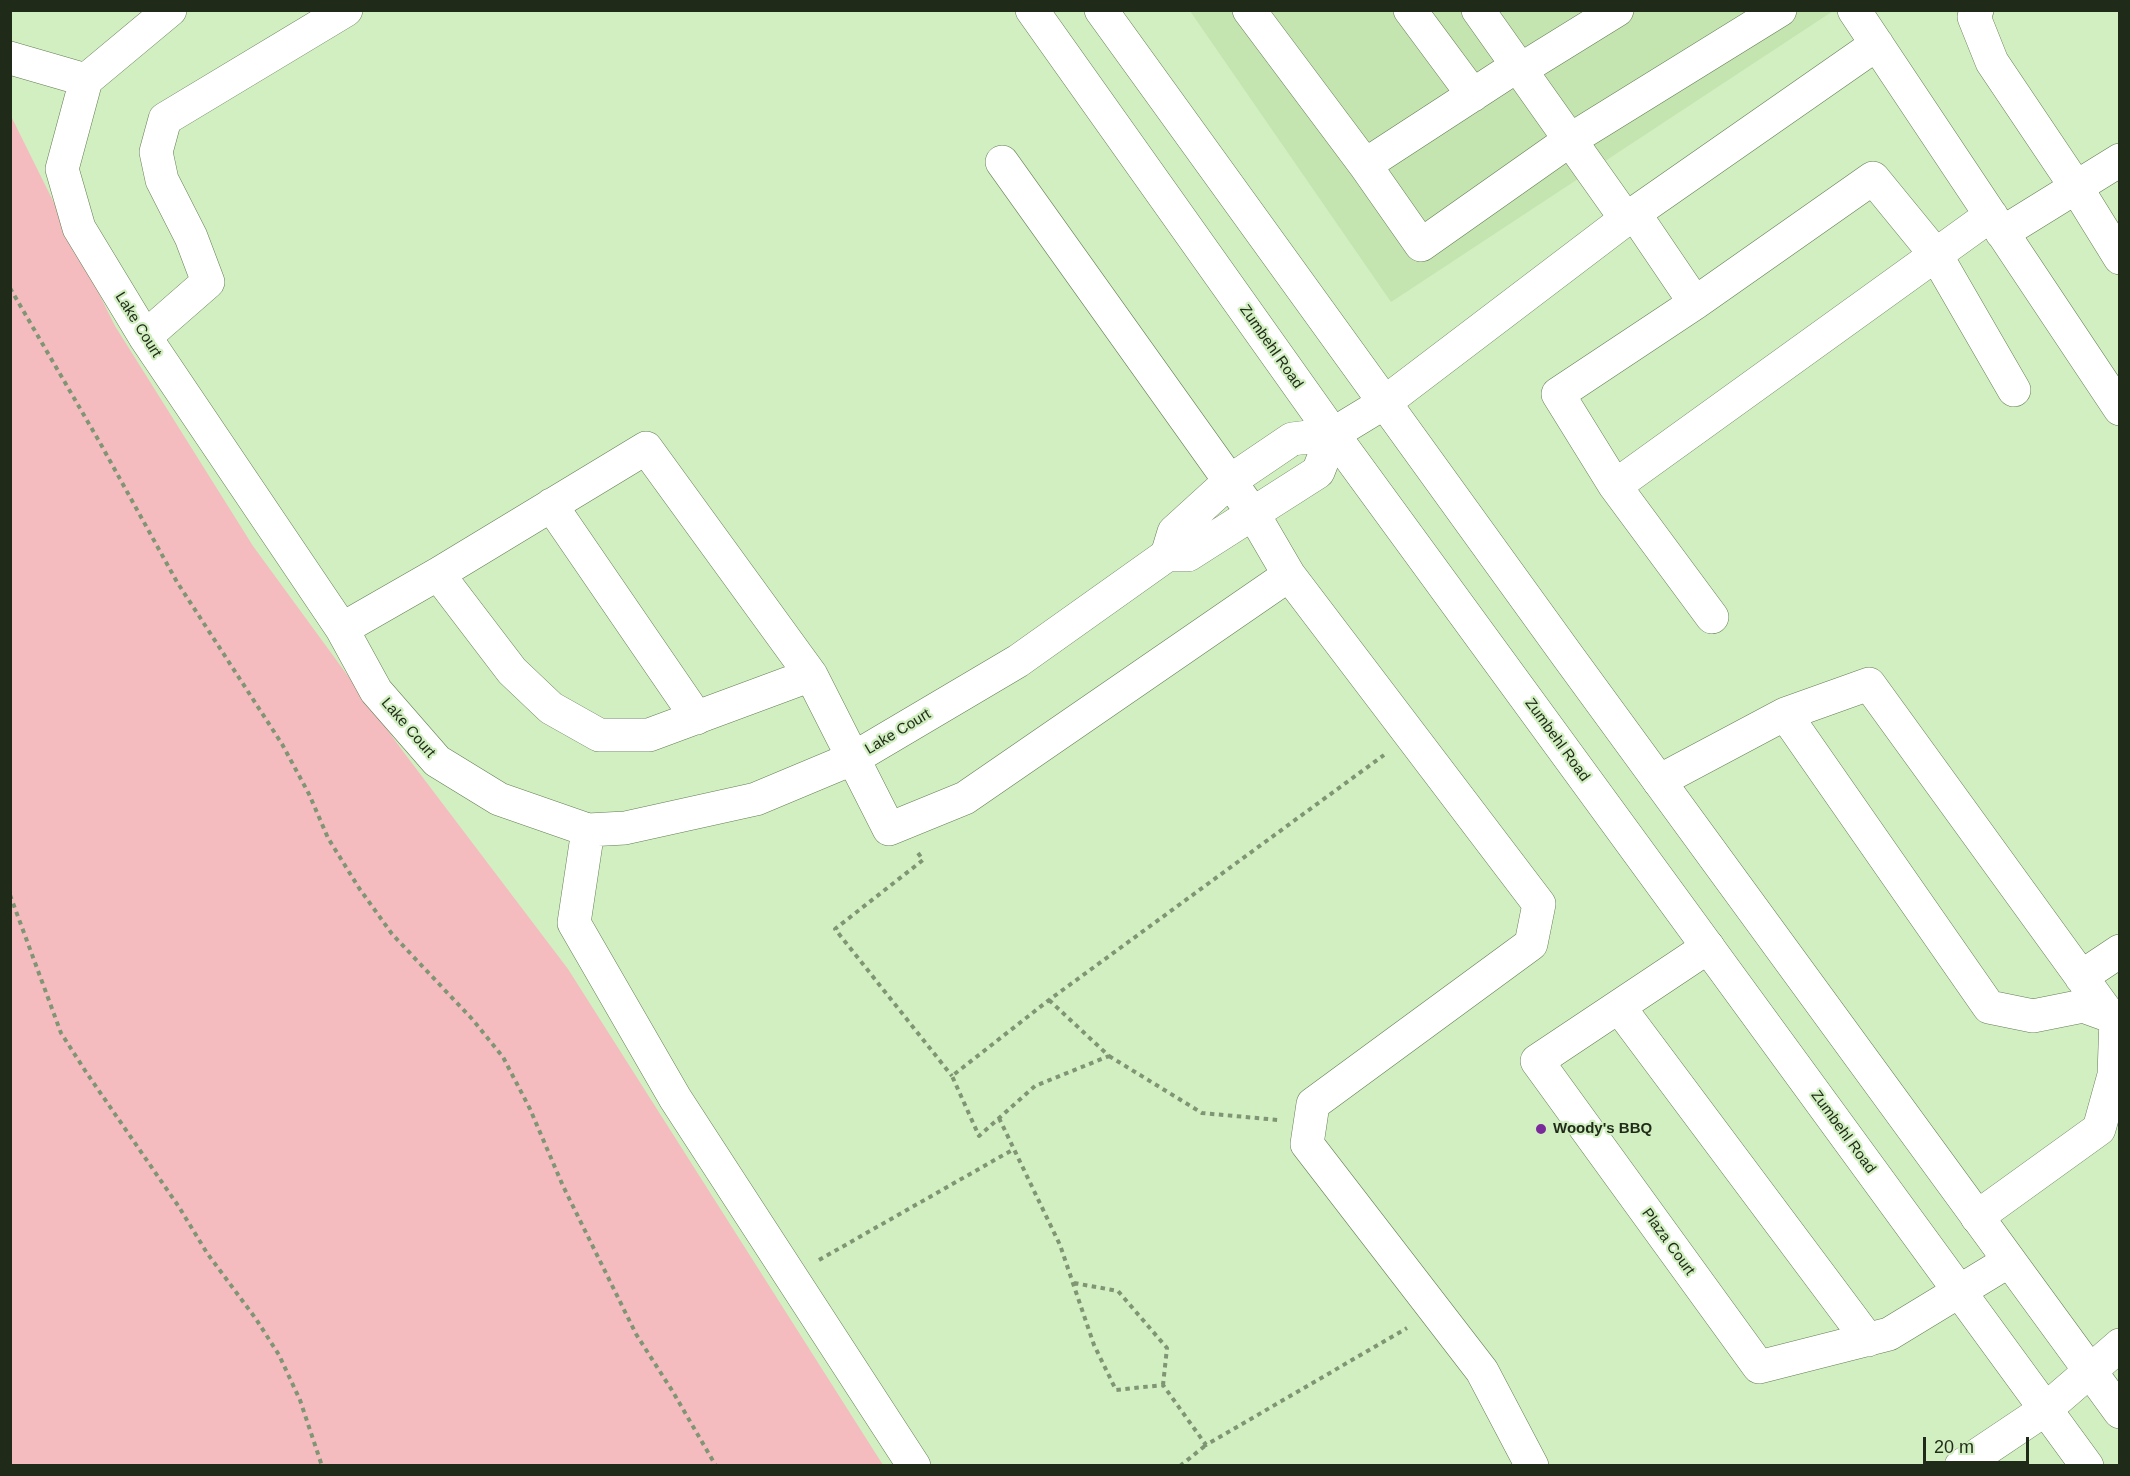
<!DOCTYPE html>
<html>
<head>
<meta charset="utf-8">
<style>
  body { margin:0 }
  #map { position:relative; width:2130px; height:1476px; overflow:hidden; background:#d1efc0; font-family:Helvetica,sans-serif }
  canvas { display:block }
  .frame { position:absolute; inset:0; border:12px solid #1f2a18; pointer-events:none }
  .scale { position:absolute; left:1923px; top:1437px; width:106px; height:27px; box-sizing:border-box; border:3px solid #1f2a18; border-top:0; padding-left:8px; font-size:18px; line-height:21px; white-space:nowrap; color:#1f2a18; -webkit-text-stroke:4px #d1efc0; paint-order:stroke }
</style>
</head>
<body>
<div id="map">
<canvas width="2130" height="1476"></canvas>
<div class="frame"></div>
<div class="scale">20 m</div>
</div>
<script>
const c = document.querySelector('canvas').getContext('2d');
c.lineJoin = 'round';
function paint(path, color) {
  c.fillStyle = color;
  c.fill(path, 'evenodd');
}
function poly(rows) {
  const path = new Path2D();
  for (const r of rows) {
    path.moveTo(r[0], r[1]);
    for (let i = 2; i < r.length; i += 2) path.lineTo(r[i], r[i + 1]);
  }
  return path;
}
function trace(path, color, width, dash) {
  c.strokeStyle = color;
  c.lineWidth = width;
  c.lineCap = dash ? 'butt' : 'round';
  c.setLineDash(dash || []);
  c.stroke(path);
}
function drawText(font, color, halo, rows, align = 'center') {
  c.font = font + ' Helvetica,sans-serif';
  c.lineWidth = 4.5;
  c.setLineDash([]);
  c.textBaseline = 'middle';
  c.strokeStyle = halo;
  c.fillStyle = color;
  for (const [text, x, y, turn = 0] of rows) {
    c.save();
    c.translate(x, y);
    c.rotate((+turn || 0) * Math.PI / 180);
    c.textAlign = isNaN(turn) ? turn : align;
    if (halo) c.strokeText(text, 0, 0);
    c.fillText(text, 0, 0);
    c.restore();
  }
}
paint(poly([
  [1190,11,1833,11,1391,302]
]), '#c4e4b0');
paint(poly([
  [10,114,115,326,253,546,405,754,568,969,883,1465,11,1465]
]), '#f5bcc0');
const minor = poly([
  [170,10,86,80,62,169,79,228,145,337,342,629,376,691,437,761,499,799,588,830,625,828,756,799,854,758,1018,661,1167,555,1188,555,1318,472,1333,434],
  [1249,10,1365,165],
  [1410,10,1473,95],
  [1854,10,2120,409],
  [1977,10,1974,17,1992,62,2076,187,2120,258],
  [10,58,86,80],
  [1517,66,1365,165,1421,245,1570,140,1780,10],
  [1520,70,1617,10],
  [1002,162,1254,515,1289,575,1539,904,1531,944,1313,1104,1307,1144,1482,1371,1532,1466],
  [1634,213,1695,303,1558,394,1615,486,1991,215],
  [1626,219,1877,44],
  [2002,233,2120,160],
  [1695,303,1873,178,1936,255,2014,390],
  [145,337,208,282,191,237,162,180,156,152,165,119,346,10],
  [1615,486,1712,617],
  [551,505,697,718],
  [1167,555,1174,532,1230,481,1292,439,1333,434,1384,403,1626,219,1478,10],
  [438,574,512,671,551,708,599,735,649,735,811,675],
  [342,629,438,574,646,448,811,675,889,829,965,798,1289,575],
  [1785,714,1869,684,2109,1015],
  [1659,781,1785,714,1989,1007,2033,1016,2083,1006,2116,1018,2114,1075,2099,1129,1977,1217],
  [588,830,574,923,675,1098,914,1466],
  [1708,947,1537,1061,1759,1367,1889,1334,2009,1261],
  [2081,977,2120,951],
  [1619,1007,1868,1340],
  [1961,1466,2046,1409,2120,1345]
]);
const major = poly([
  [1032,10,1333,434,2087,1466],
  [1101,10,1567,655,2120,1412]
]);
trace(minor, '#637d53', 34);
trace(major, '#637d53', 34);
trace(poly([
  [10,288,99,441,177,582,282,744,309,794,328,838,359,888,392,934,473,1020,503,1057,530,1109,563,1186,636,1334,673,1392,716,1466],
  [918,853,923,860,835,929,952,1076],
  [10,895,61,1033,86,1072,179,1207,207,1253,256,1319,279,1355,300,1400,322,1466],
  [1049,1000,1109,1056,1035,1086,979,1136,952,1076,1049,1000,1384,755],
  [1109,1056,1202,1113,1278,1120],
  [999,1118,1060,1245,1094,1345,1116,1390,1163,1385,1206,1445,1407,1328],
  [819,1260,1014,1149],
  [1074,1283,1118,1291,1167,1348,1163,1385],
  [1180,1466,1206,1445]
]), '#809573', 4, [4.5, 4.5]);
trace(minor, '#fff', 33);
trace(major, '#fff', 33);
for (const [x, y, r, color] of [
  [1541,1129,6,"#7b2a9b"]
]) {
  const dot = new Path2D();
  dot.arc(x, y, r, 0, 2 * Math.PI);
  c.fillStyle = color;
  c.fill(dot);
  trace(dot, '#d1efc0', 2);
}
drawText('15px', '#1f2a18', '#d1efc0', [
  ["Lake Court",138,325,58],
  ["Zumbehl Road",1271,347,55],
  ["Lake Court",408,728,49],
  ["Lake Court",898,732,-31],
  ["Zumbehl Road",1557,740,54],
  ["Zumbehl Road",1843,1132,54],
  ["Plaza Court",1668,1242,54]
]);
drawText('bold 15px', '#1f2a18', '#d1efc0', [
  ["Woody's BBQ",1553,1129]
], 'left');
</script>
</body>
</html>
